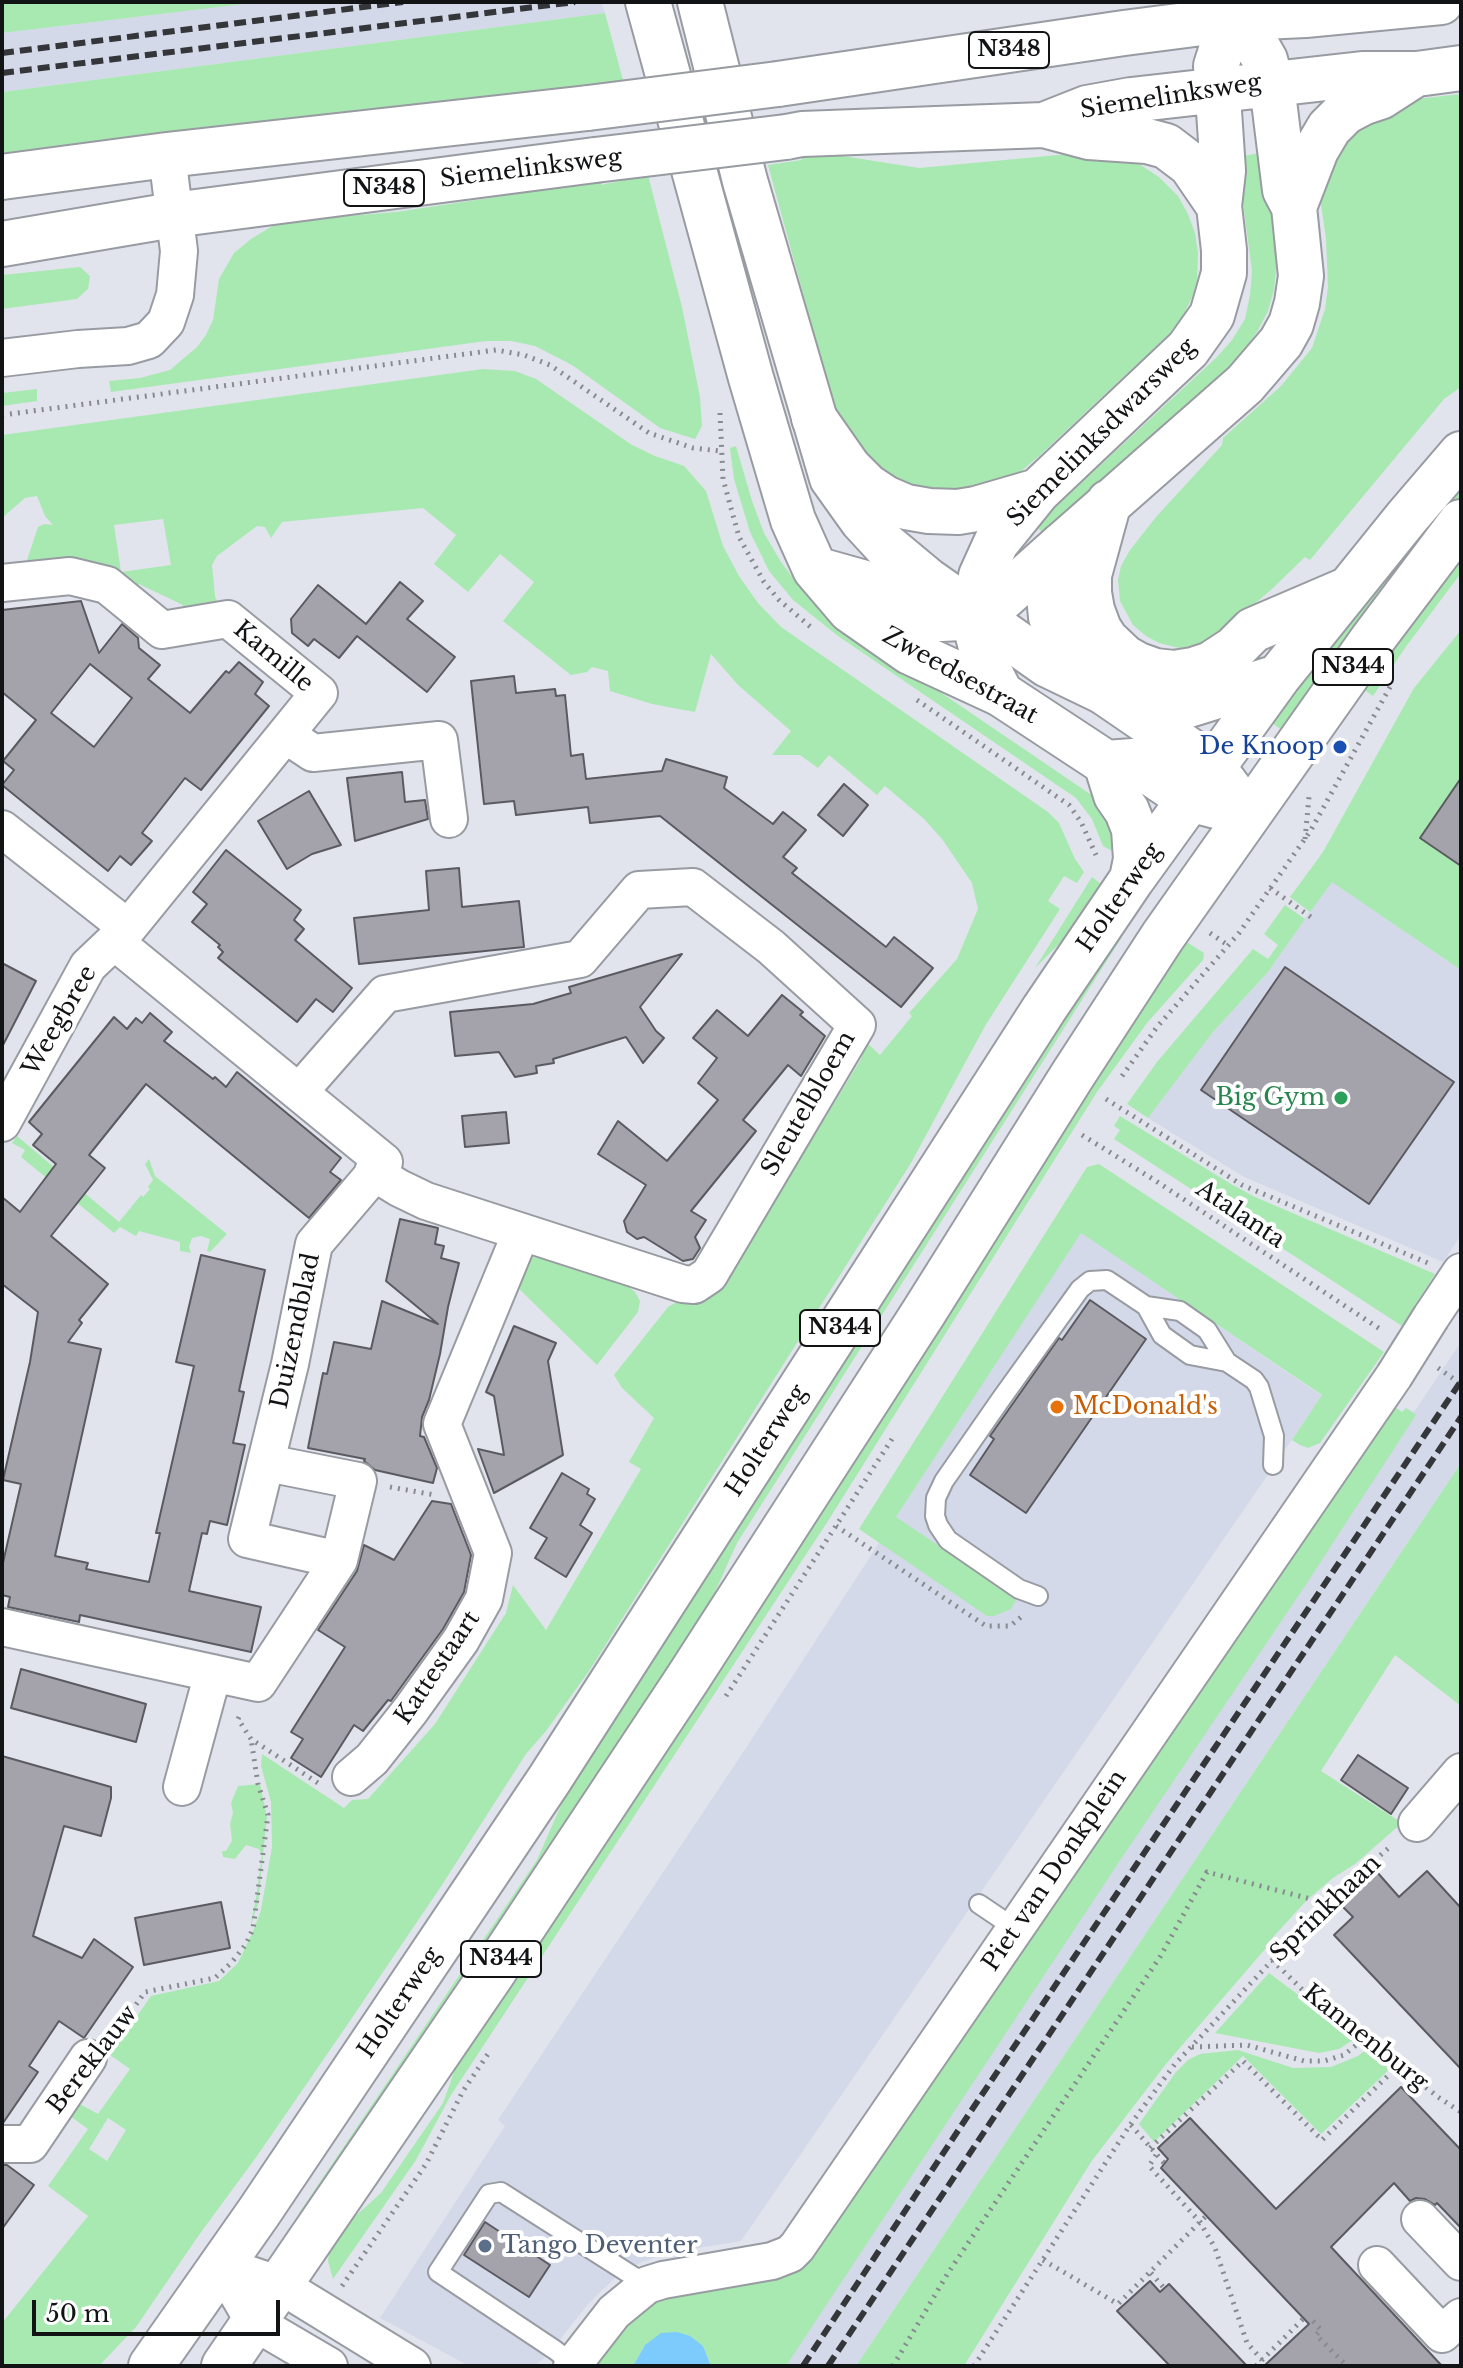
<!DOCTYPE html>
<html>
<head>
<meta charset="utf-8">
<style>
  body { margin:0 }
  #map { position:relative; width:1463px; height:2368px; overflow:hidden; background:#e1e4ec; font-family:"Libre Baskerville",serif }
  canvas { display:block }
  .frame { position:absolute; inset:0; border:4px solid #121315; pointer-events:none }
  .scale { position:absolute; left:32px; top:2300px; width:248px; height:36px; box-sizing:border-box; border:4px solid #121315; border-top:0; padding-left:10px; font-size:24px; line-height:28px; white-space:nowrap; color:#121315; -webkit-text-stroke:6px #fff; paint-order:stroke }
</style>
</head>
<body>
<div id="map">
<canvas width="1463" height="2368"></canvas>
<div class="frame"></div>
<div class="scale">50 m</div>
</div>
<script>
const c = document.querySelector('canvas').getContext('2d');
c.lineJoin = 'round';
function paint(path, color) {
  c.fillStyle = color;
  c.fill(path, 'evenodd');
}
function poly(rows) {
  const path = new Path2D();
  for (const r of rows) {
    path.moveTo(r[0], r[1]);
    for (let i = 2; i < r.length; i += 2) path.lineTo(r[i], r[i + 1]);
  }
  return path;
}
function trace(path, color, width, dash) {
  c.strokeStyle = color;
  c.lineWidth = width;
  c.lineCap = dash ? 'butt' : 'round';
  c.setLineDash(dash || []);
  c.stroke(path);
}
function drawText(font, color, halo, rows, align = 'center') {
  c.font = font + ' "Libre Baskerville",serif';
  c.lineWidth = 8;
  c.setLineDash([]);
  c.textBaseline = 'middle';
  c.strokeStyle = halo;
  c.fillStyle = color;
  for (const [text, x, y, turn = 0] of rows) {
    c.save();
    c.translate(x, y);
    c.rotate((+turn || 0) * Math.PI / 180);
    c.textAlign = isNaN(turn) ? turn : align;
    if (halo) c.strokeText(text, 0, 0);
    c.fillText(text, 0, 0);
    c.restore();
  }
}
paint(poly([
  [261,2,601,2,605,13,2,92,2,33],
  [1331,881,1461,970,1461,1235,1443,1262,1244,1177,1148,1118,1213,1032,1268,972],
  [1081,1232,1322,1396,741,2241,668,2253,642,2262,619,2274,588,2304,547,2356,534,2366,469,2366,380,2318,505,2126,498,2120,744,1751],
  [1461,1342,1461,1463,856,2366,765,2366,1403,1412,1406,1408,1414,1412]
]), '#d3d9e8');
paint(poly([
  [2,2,261,2,2,33],
  [605,13,624,84,2,158,2,92],
  [1461,94,1461,387,1444,399,1310,560,1305,557,1273,588,1222,632,1197,645,1179,648,1159,643,1146,636,1133,625,1120,601,1118,580,1121,566,1130,550,1156,517,1222,445,1223,438,1281,386,1312,348,1325,309,1328,287,1326,239,1321,204,1323,181,1359,120,1417,99],
  [802,152,817,152,919,168,1069,154,1121,157,1139,164,1159,177,1178,196,1188,214,1195,233,1198,253,1197,280,1193,295,1183,316,1170,333,1038,457,1014,477,977,493,916,493,856,457,820,380,822,363,768,165,802,160],
  [1266,152,1276,240,1276,271,1274,290,1268,311,1257,332,1241,354,1219,377,1048,537,1035,526,1217,357,1232,340,1245,319,1250,295,1252,271,1237,157],
  [648,175,682,307,700,397,702,426,695,439,660,428,572,365,535,346,511,341,486,341,111,392,109,381,140,378,170,370,197,347,206,335,213,320,219,279,234,253,251,239,279,222,396,212,603,181,601,185],
  [80,267,90,276,88,289,77,299,2,309,2,275],
  [483,369,515,371,536,379,632,445,655,456,684,466,706,491,723,546,739,576,758,603,781,627,1048,812,1059,823,1075,859,1084,872,1077,883,1064,876,1048,901,1060,909,985,1026,911,1163,589,1671,546,1731,526,1754,440,1888,341,2034,257,2156,199,2235,136,2327,99,2366,2,2366,2,2323,88,2216,48,2186,88,2129,70,2116,78,2103,98,2114,130,2069,110,2055,151,1996,219,1981,238,1963,254,1929,261,1910,272,1847,271,1802,261,1766,262,1754,344,1808,352,1800,368,1799,435,1724,506,1613,513,1585,546,1630,641,1469,629,1462,654,1418,622,1388,614,1375,668,1307,675,1303,704,1300,722,1286,860,1061,867,1043,880,1055,912,1016,909,1013,957,959,978,909,972,883,942,839,924,819,885,786,877,795,829,755,818,768,800,755,772,755,791,731,738,685,711,654,695,712,652,704,610,691,608,671,592,667,587,672,571,675,503,621,534,582,500,554,468,592,434,564,456,535,423,508,282,522,271,538,265,527,257,526,217,556,212,565,215,596,218,605,181,612,183,605,139,584,132,591,26,563,38,527,44,524,53,525,45,516,37,496,25,498,2,518,2,435],
  [163,519,171,565,121,572,114,525],
  [108,2118,126,2130,107,2161,89,2149],
  [37,389,37,401,2,406,2,393],
  [736,446,752,501,764,533,781,562,799,586,820,608,843,626,1093,796,1103,807,1109,822,1113,836,1114,852,1103,846,1092,819,1076,798,838,636,793,600,769,571,750,532,734,479,730,448],
  [1461,481,1461,497,1433,530,1286,733,1268,720],
  [1461,552,1461,573,1405,648,1373,696,1360,687],
  [1461,630,1461,970,1332,882,1310,912,1290,897,1323,852,1414,688],
  [1092,877,1105,887,1088,915,1035,968],
  [1285,905,1305,919,1268,972,1213,1032,1148,1118,1127,1104,1157,1062,1253,949,1268,959,1278,945,1264,934],
  [1116,933,1122,937,737,1543,699,1628,306,2218,299,2213,537,1860,570,1785],
  [1182,939,1204,953,1203,960,1147,1023,1097,1092,828,1521,451,2095,416,2160,333,2279,328,2261,329,2252,341,2229,381,2193,443,2103,463,2047],
  [1120,1116,1231,1184,1255,1197,1435,1274,1402,1326,1114,1139,1120,1130,1114,1126],
  [17,1136,119,1222,141,1195,143,1197,150,1189,148,1187,153,1180,145,1164,149,1159,155,1176,227,1234,210,1252,207,1251,210,1239,201,1236,192,1238,189,1247,191,1253,180,1251,180,1242,139,1231,136,1236,120,1227,114,1233,21,1157,25,1150,12,1143],
  [1099,1164,1384,1352,1320,1443,1308,1448,1300,1445,1292,1440,1322,1395,1081,1233,896,1517,1014,1596,1016,1600,1011,1609,994,1616,987,1616,859,1529,1087,1167],
  [539,1257,629,1287,635,1292,640,1301,638,1312,597,1365,512,1282,525,1258],
  [1395,1407,1402,1412,1406,1408,1416,1415,1307,1583,1121,1859,786,2366,711,2366,703,2346,645,2345,633,2366,595,2366,637,2316,655,2303,675,2295,789,2274,804,2265,816,2252],
  [1461,1463,1461,1706,1395,1655,1321,1771,1402,1823,1355,1864,1333,1878,1306,1901,1265,1946,1266,1948,1166,2064,1091,2162,964,2366,856,2366],
  [260,1784,267,1817,258,1904,250,1928,256,1898,262,1855,259,1849,246,1845,235,1859,223,1857,222,1851,226,1851,232,1841,230,1824,233,1813,231,1803,238,1786],
  [1269,1973,1356,2038,1339,2049,1319,2053,1215,2033],
  [1369,2047,1392,2067,1321,2134,1243,2056,1154,2142,1139,2124,1176,2072,1188,2060,1200,2054,1238,2050,1293,2068,1331,2067,1358,2056]
]), '#a8e9b1');
paint(poly([
  [677,2332,690,2336,703,2346,711,2366,633,2366,645,2345,661,2333]
]), '#7dcbfc');
const building = poly([
  [400,582,423,601,407,619,455,657,427,692,357,636,339,658,314,639,308,646,292,633,291,619,318,585,366,624,400,582],
  [81,601,99,653,122,624,138,638,139,648,160,665,148,679,190,713,226,671,229,673,239,662,263,682,255,694,269,706,201,790,185,778,142,833,152,841,131,865,120,856,108,871,2,785,14,770,3,761,36,720,2,692,2,610,81,601],
  [90,664,132,698,94,747,51,713,90,664],
  [514,676,516,693,555,689,556,696,565,695,571,756,583,754,586,779,662,771,666,759,727,777,724,788,773,824,783,812,806,830,783,857,797,868,792,873,886,947,894,937,933,968,901,1007,660,816,590,823,588,807,516,815,514,801,484,804,471,681,514,676],
  [402,772,405,802,425,800,428,819,355,841,347,778,402,772],
  [1461,778,1461,866,1420,838,1461,778],
  [844,784,868,805,843,836,818,815,844,784],
  [309,791,341,845,312,854,287,869,258,821,309,791],
  [226,850,301,910,294,920,304,929,295,940,352,988,333,1012,316,999,297,1022,218,958,223,952,218,947,220,945,192,922,207,904,193,892,226,850],
  [459,868,462,907,519,901,524,947,359,964,354,918,429,910,426,871,459,868],
  [682,954,640,1007,656,1031,664,1038,643,1063,626,1037,553,1059,554,1063,536,1066,537,1073,515,1077,499,1052,455,1056,450,1012,533,1004,571,993,569,987,682,954],
  [2,963,36,981,2,1047,2,963],
  [1285,967,1454,1082,1369,1204,1201,1090,1285,967],
  [782,995,803,1012,800,1015,825,1036,801,1076,788,1065,743,1120,756,1131,691,1211,706,1220,695,1237,700,1248,693,1259,683,1261,644,1237,637,1239,627,1232,624,1221,646,1185,598,1154,618,1121,667,1161,718,1100,698,1083,717,1058,693,1038,717,1010,748,1036,782,995],
  [150,1013,172,1032,164,1041,213,1079,215,1077,226,1087,237,1072,341,1158,330,1172,341,1180,309,1218,146,1084,89,1155,105,1168,51,1236,108,1284,79,1320,82,1323,68,1342,101,1349,55,1556,88,1563,86,1569,149,1582,160,1533,156,1533,194,1366,176,1362,201,1255,265,1270,239,1391,244,1392,233,1443,245,1445,227,1525,210,1521,207,1534,202,1533,189,1591,261,1607,251,1652,80,1615,79,1622,8,1607,10,1597,2,1595,2,1567,21,1484,3,1480,30,1362,38,1312,2,1284,2,1197,20,1212,56,1164,33,1145,42,1134,29,1122,114,1017,127,1029,136,1018,142,1023,150,1013],
  [506,1112,509,1143,465,1147,462,1116,506,1112],
  [400,1219,438,1228,435,1244,444,1246,441,1258,459,1263,448,1307,440,1354,429,1400,422,1417,420,1436,424,1437,437,1468,433,1483,375,1470,364,1461,365,1459,308,1448,323,1373,327,1374,334,1342,371,1349,382,1301,438,1324,386,1281,400,1219],
  [1090,1300,1146,1339,1026,1513,970,1475,994,1439,990,1436,1059,1338,1062,1340,1090,1300],
  [514,1326,556,1343,548,1361,563,1455,494,1493,478,1449,504,1455,494,1396,486,1392,514,1326],
  [562,1473,589,1489,587,1494,595,1499,580,1525,592,1533,566,1577,535,1558,547,1538,530,1528,562,1473],
  [432,1501,451,1504,471,1555,464,1592,443,1629,393,1698,391,1701,388,1700,363,1731,354,1725,321,1777,291,1758,303,1739,291,1732,345,1647,318,1630,357,1571,364,1545,394,1560,432,1501],
  [21,1669,146,1704,136,1742,11,1708,21,1669],
  [1358,1755,1408,1788,1391,1814,1341,1780,1358,1755],
  [2,1756,111,1787,111,1798,101,1836,64,1826,33,1936,82,1958,94,1939,133,1967,84,2038,59,2021,29,2066,38,2072,3,2123,2,1756],
  [1427,1871,1461,1908,1461,2069,1334,1935,1353,1917,1340,1904,1377,1872,1399,1897,1427,1871],
  [221,1902,230,1948,144,1965,135,1918,221,1902],
  [1401,2087,1461,2150,1461,2228,1437,2203,1435,2205,1425,2199,1416,2198,1410,2201,1394,2183,1331,2247,1442,2366,1264,2366,1309,2324,1161,2168,1168,2159,1158,2148,1190,2118,1276,2209,1401,2087],
  [2,2165,7,2165,34,2185,2,2229,2,2165],
  [485,2222,550,2265,529,2297,464,2255,485,2222],
  [1150,2281,1160,2292,1169,2284,1247,2366,1170,2366,1117,2311,1150,2281]
]);
paint(building, '#a4a3ab');
trace(building, '#5b5a61', 2);
const service = poly([
  [1146,1306,1162,1335,1190,1355,1227,1362],
  [1038,1596,1019,1589,948,1540,938,1525,935,1516,936,1498,944,1481,1001,1399,1080,1289,1090,1281,1107,1280,1146,1306,1180,1311,1207,1330,1227,1362,1254,1380,1259,1387,1274,1436,1273,1465],
  [979,1904,1016,1929],
  [573,2364,555,2350,438,2272,489,2194,501,2192,647,2285]
]);
const minor = poly([
  [2,358,78,349,128,346,149,340,166,322,175,295,179,251,167,155],
  [2,583,70,576,107,585,162,630,228,619,319,693,128,928,88,966,2,1123],
  [286,735,313,753,439,740,449,819],
  [2,829,128,928],
  [115,942,384,1162,314,1244,290,1364,247,1539,339,1560],
  [299,1092,385,994,580,959,639,890,693,887,771,947,857,1025,709,1275,694,1285,683,1284,426,1201,399,1188,373,1172],
  [1431,1317,1461,1272],
  [2,1627,258,1683,339,1560,358,1481,267,1463],
  [351,1777,372,1759,410,1711,461,1640,484,1599,493,1553,442,1424,521,1233],
  [182,1787,213,1673],
  [1417,1823,1461,1772],
  [2,2144,30,2144,88,2058],
  [1420,2219,1461,2262],
  [221,2265,280,2285,412,2366],
  [221,2265,254,2322,329,2366],
  [1377,2265,1442,2334,1461,2317],
  [572,2366,614,2312,647,2285,663,2280,772,2261,790,2254,797,2247,1394,1376]
]);
const tertiary = poly([
  [648,2,751,378,793,520,815,569,850,610,910,652,1001,694],
  [700,2,745,181,832,478,862,520,885,545,927,580,1048,665,1104,692],
  [815,569,872,585,903,608,922,616,941,619,961,618,976,614,997,603,1062,545]
]);
const primary = poly([
  [778,84,1124,33,1241,18,1305,15,1441,2],
  [1044,125,1089,137,1147,141,1166,146,1191,165,1219,206],
  [786,137,802,134,1044,125,1087,108,1131,100,1362,74,1417,74,1461,68],
  [2,177,167,155,588,108],
  [1294,207,1316,150,1329,128,1345,112,1362,103,1380,97,1411,77],
  [2,244,173,215,595,160],
  [814,418,849,468,867,486,885,498,906,507,929,511,958,512,976,509,1038,491],
  [1109,502,1089,575,1089,593,1092,610,1099,629,1106,640,1124,657,1138,665,1155,671,1174,673,1193,670,1211,664,1234,649,1253,630,1344,591],
  [1128,708,1179,708,1278,677],
  [1106,763,1116,795,1127,811,1134,829,1136,859,1132,879],
  [1230,790,1212,766,1104,692,1080,668,1065,650,1057,634,1051,617,1049,596,1052,571,1062,545,1245,384,1281,342,1291,324,1297,303,1301,276,1294,207,1285,190,1272,85,1265,60,1241,18],
  [1216,806,1189,799,1133,761,1106,763,1001,694,985,663,977,632,976,614,981,576,996,543,1038,491,1188,349,1212,315,1224,273,1224,250,1219,206,1223,171,1216,66,1224,41,1241,18],
  [151,2366,259,2212,549,1780,1044,1009,1132,879,1278,677,1407,517,1461,454],
  [224,2366,492,1974,688,1678,924,1312,1072,1076,1163,936,1372,640,1461,522]
]);
trace(service, '#989ba2', 22);
trace(minor, '#989ba2', 40);
trace(tertiary, '#989ba2', 48);
trace(primary, '#989ba2', 48);
trace(poly([
  [720,413,723,479,739,537,764,582,779,600,813,629],
  [2,415,496,350,524,355,550,365,649,433,693,448,720,451],
  [917,700,1069,805,1081,822,1096,855],
  [1305,839,1309,797],
  [1270,888,1315,920],
  [1210,933,1229,946],
  [1122,1076,1157,1027,1239,933,1311,830,1390,687],
  [1106,1099,1242,1185,1428,1263],
  [1082,1135,1156,1181,1383,1331],
  [1438,1368,1461,1384],
  [390,1487,435,1495],
  [836,1526,986,1626,1010,1626,1021,1617],
  [726,1696,892,1439],
  [239,1717,238,1719,251,1739,318,1783],
  [1272,1960,1315,2002,1365,2038,1438,2097,1461,2112],
  [113,2037,145,1992,215,1978,232,1962,246,1944,253,1929,268,1815,258,1784,251,1739],
  [1192,2047,1247,2045,1304,2061,1324,2061,1344,2055,1365,2038],
  [1131,2125,1164,2163],
  [1150,2148,1243,2061,1322,2140,1399,2065],
  [1156,2155,1149,2166,1200,2222,1215,2248,1247,2343,1262,2360],
  [1043,2260,1118,2304,1206,2216],
  [1151,2273,1164,2288],
  [342,2286,426,2164,463,2091,490,2051],
  [1313,2321,1321,2330,1316,2335,1347,2366],
  [893,2366,948,2273,1160,1957,1207,1872,1326,1903],
  [974,2366,1130,2125,1175,2064,1326,1903,1392,1845],
  [1256,2366,1304,2318]
]), '#888a90', 5, [2, 6]);
trace(service, '#fff', 18);
trace(minor, '#fff', 36);
trace(tertiary, '#fff', 44);
trace(primary, '#fff', 44);
trace(poly([
  [2,53,403,2],
  [2,73,575,2],
  [803,2366,971,2111,1461,1381],
  [828,2366,1461,1417]
]), '#343639', 6, [12, 6]);
const minorBridge = poly([
  [1394,1376,1431,1317]
]);
const primaryBridge = poly([
  [588,108,778,84],
  [595,160,786,137]
]);
trace(minorBridge, '#989ba2', 40, []);
trace(primaryBridge, '#989ba2', 48, []);
trace(minorBridge, '#fff', 36);
trace(primaryBridge, '#fff', 44);
for (const [x, y, r, color] of [
  [1340,747,8,"#1a4fb4"],
  [1341,1098,8,"#2e9e5b"],
  [1057,1407,8,"#e8710a"],
  [485,2246,8,"#5c6f8a"]
]) {
  const dot = new Path2D();
  dot.arc(x, y, r, 0, 2 * Math.PI);
  c.fillStyle = color;
  c.fill(dot);
  trace(dot, '#fff', 3);
}
for (const [x, y, w] of [
  [1009,50,80],
  [384,188,80],
  [1353,667,80],
  [840,1328,80],
  [501,1959,80]
]) {
  const box = new Path2D();
  box.roundRect(x - w / 2, y - 18, w, 36, 6);
  c.fillStyle = '#fff';
  c.fill(box);
  trace(box, '#121315', 2);
}
drawText('bold 22px', '#121315', null, [
  ["N348",1009,50],
  ["N348",384,188],
  ["N344",1353,667],
  ["N344",840,1328],
  ["N344",501,1959]
]);
drawText('24px', '#121315', '#fff', [
  ["Siemelinksweg",1171,97,-9],
  ["Siemelinksweg",531,169,-7],
  ["Siemelinksdwarsweg",1102,433,-45],
  ["Kamille",273,657,40],
  ["Zweedsestraat",960,676,29],
  ["Holterweg",1120,898,-55],
  ["Weegbree",60,1021,-60],
  ["Sleutelbloem",809,1104,-60],
  ["Atalanta",1240,1215,34],
  ["Duizendblad",296,1331,-78],
  ["Holterweg",767,1441,-57],
  ["Kattestaart",438,1668,-56],
  ["Piet van Donkplein",1055,1871,-56],
  ["Sprinkhaan",1326,1909,-44],
  ["Holterweg",400,2003,-56],
  ["Kannenburg",1365,2038,39],
  ["Bereklauw",93,2060,-52]
]);
drawText('24px', '#164399', '#fff', [
  ["De Knoop",1324,747]
], 'right');
drawText('24px', '#27864d', '#fff', [
  ["Big Gym",1325,1098]
], 'right');
drawText('24px', '#c56008', '#fff', [
  ["McDonald's",1073,1407]
], 'left');
drawText('24px', '#4e5e75', '#fff', [
  ["Tango Deventer",501,2246]
], 'left');
</script>
</body>
</html>
